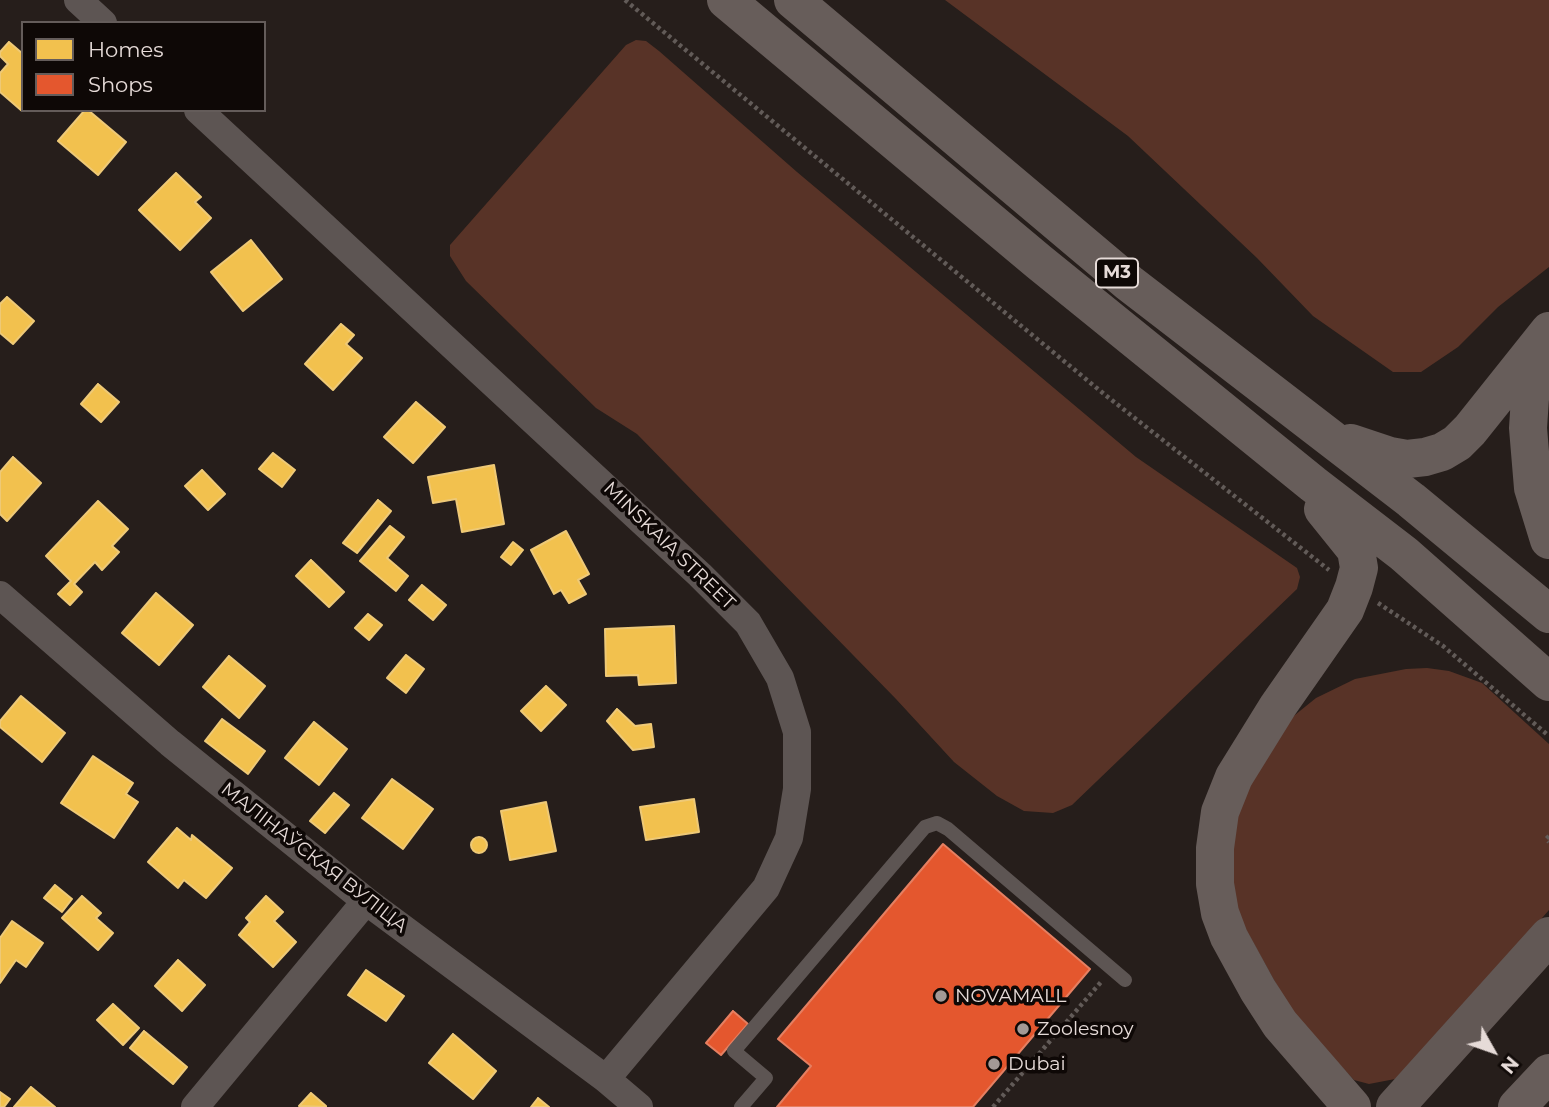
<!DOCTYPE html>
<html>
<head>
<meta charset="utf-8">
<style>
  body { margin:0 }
  #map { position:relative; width:1549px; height:1107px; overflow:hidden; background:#261e1b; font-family:Montserrat,sans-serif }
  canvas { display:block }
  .legend { position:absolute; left:21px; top:21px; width:245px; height:91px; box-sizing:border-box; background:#0e0806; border:2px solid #645c5a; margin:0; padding:9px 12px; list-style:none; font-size:21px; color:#e6dbd8 }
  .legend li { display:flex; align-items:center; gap:14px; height:35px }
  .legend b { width:35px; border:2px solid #645c5a }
  .north { position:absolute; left:1458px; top:1016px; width:70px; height:70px; -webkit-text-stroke:5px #0e0806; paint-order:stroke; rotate:130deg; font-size:19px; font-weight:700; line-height:28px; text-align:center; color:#e6dbd8 }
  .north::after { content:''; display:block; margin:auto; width:24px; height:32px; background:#e6dbd8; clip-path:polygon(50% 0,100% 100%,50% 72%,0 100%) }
</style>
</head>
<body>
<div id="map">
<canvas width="1549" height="1107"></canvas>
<ul class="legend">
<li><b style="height:19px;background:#f2c14e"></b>Homes</li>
<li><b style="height:19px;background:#e4572e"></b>Shops</li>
</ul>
<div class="north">N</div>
</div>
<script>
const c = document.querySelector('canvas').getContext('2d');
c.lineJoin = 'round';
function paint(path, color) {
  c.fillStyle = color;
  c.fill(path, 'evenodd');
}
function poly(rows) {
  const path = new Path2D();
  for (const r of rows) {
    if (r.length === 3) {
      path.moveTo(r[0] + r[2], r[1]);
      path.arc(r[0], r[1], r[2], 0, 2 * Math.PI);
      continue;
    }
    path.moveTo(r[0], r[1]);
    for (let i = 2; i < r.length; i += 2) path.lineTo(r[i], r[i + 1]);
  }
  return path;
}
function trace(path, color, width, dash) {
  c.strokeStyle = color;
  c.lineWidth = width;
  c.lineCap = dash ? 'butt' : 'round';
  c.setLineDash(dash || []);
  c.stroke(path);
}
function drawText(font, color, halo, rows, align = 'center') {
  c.font = font + ' Montserrat,sans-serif';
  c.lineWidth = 7;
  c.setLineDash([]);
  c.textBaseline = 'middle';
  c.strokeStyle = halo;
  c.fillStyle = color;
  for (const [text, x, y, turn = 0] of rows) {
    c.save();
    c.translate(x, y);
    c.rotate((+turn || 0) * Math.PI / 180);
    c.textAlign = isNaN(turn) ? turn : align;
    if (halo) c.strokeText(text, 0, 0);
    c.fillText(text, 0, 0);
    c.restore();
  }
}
paint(poly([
  [945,0,1549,0,1549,267,1498,307,1458,347,1421,372,1393,372,1313,316,1257,258,1128,136],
  [636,40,646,41,659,51,797,172,1136,457,1297,568,1300,577,1297,589,1072,805,1053,813,1024,811,997,796,954,762,896,699,637,434,596,408,466,281,450,256,450,245,457,237,626,45],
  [1427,668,1449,671,1482,683,1549,744,1549,910,1409,1071,1395,1079,1369,1084,1354,1080,1294,1016,1235,910,1231,848,1240,793,1285,723,1316,698,1355,679,1406,669]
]), '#583327');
const homes = poly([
  [9,42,23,54,22,111,0,92,0,73,8,64,0,56,0,52,9,42],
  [85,110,88,110,126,142,98,175,58,141,85,110],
  [176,173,201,197,195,202,211,218,180,250,139,210,176,173],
  [251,240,282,279,243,311,211,272,251,240],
  [7,297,34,321,13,344,0,333,0,304,7,297],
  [341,324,354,335,346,344,362,358,333,390,305,364,341,324],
  [98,384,119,402,101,422,81,404,98,384],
  [416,402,445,427,413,463,384,437,416,402],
  [273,453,295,470,282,487,259,469,273,453],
  [13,457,41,483,7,521,0,514,0,472,13,457],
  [494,465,504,524,462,532,456,499,433,503,428,477,494,465],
  [202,470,225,494,208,510,185,486,202,470],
  [378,500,391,511,357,553,343,543,378,500],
  [98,501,128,529,112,546,119,552,102,570,95,562,74,584,82,592,70,605,58,594,71,581,46,556,98,501],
  [390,526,404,537,387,558,408,576,396,591,360,561,390,526],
  [566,531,589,574,578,580,586,594,569,603,561,590,554,594,531,550,566,531],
  [513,542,523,550,511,565,501,557,513,542],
  [311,560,344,592,329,607,296,576,311,560],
  [422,585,446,605,433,620,409,600,422,585],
  [156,593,193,625,159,665,122,633,156,593],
  [368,614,382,625,369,640,355,628,368,614],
  [674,626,676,683,639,685,638,675,606,676,605,629,674,626],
  [406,655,424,669,406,693,387,678,406,655],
  [229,656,265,686,239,718,203,687,229,656],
  [546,686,566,705,541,731,521,711,546,686],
  [21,696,65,733,42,762,0,727,0,721,21,696],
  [617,709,635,726,651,724,654,747,633,750,607,721,617,709],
  [222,719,265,751,248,774,205,741,222,719],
  [314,722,347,749,319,785,285,758,314,722],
  [93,756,133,783,126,794,138,802,114,838,61,803,93,756],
  [392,779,433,809,403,849,362,818,392,779],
  [334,793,349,805,325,833,310,821,334,793],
  [694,799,699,832,646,840,640,807,694,799],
  [546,802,556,851,510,860,501,811,546,802],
  [177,828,191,840,192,835,232,868,206,898,184,880,178,888,148,862,177,828],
  [479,845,8],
  [55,885,72,899,62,912,44,898,55,885],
  [82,896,101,913,96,918,113,933,98,950,62,918,82,896],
  [266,896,283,912,274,921,296,942,273,967,239,935,250,922,246,918,266,896],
  [12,921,43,943,26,967,16,960,0,983,0,938,12,921],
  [178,960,205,985,182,1011,155,986,178,960],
  [366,970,404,996,386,1021,348,995,366,970],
  [113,1004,139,1028,123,1045,97,1020,113,1004],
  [144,1031,187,1067,173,1084,130,1048,144,1031],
  [453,1034,496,1071,473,1099,429,1063,453,1034],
  [31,1087,55,1107,14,1107,31,1087],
  [0,1092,10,1099,4,1107,0,1107,0,1092],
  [311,1093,326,1106,326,1107,299,1106,311,1093],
  [538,1098,549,1107,531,1107,538,1098]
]);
paint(homes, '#f2c14e');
trace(homes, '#eec977', 2);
const shops = poly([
  [943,844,1090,969,973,1107,777,1107,811,1066,778,1039,943,844],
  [733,1011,748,1024,721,1055,706,1043,733,1011]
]);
paint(shops, '#e4572e');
trace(shops, '#e57f61', 2);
trace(poly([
  [625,0,1104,394,1329,570],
  [1378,603,1443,646,1549,736],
  [1549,836,1546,839,1549,842],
  [1044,1023,1056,1034],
  [993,1107,1101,982]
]), '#625b58', 4.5, [3.5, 3.5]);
trace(poly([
  [741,1107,766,1078,734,1051,925,827,937,823,948,829,1125,980]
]), '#5d5553', 14);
trace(poly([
  [78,0,103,23],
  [198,110,700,575,748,623,780,678,797,732,797,789,789,838,766,888,606,1079],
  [0,595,170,743,366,901,606,1079,639,1107],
  [195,1107,366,901]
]), '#5d5553', 28);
trace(poly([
  [1395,1107,1549,936]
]), '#625855', 38);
trace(poly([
  [726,0,1039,262,1313,484,1404,554,1549,682],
  [793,0,1129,283,1411,500,1549,614],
  [1542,348,1530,398,1528,428,1533,488,1549,540],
  [1351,443,1390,456,1407,459,1425,457,1442,452,1457,443,1470,430,1549,331],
  [1323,509,1356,550,1359,568,1354,587,1345,610,1278,706,1234,777,1220,812,1215,848,1215,884,1220,913,1229,937,1258,990,1280,1024,1352,1107],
  [1517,1107,1549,1073]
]), '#675d5a', 38);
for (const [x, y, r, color] of [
  [941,996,7,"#a39996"],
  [1023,1029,7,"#a39996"],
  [994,1064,7,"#a39996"]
]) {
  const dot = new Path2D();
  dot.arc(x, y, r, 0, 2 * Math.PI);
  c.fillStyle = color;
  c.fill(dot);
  trace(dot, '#0e0806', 2.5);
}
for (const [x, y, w] of [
  [1117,273,42]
]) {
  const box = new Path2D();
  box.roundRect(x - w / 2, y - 14.5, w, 29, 5);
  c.fillStyle = '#0e0806';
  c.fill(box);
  trace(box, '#e6dbd8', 2);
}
drawText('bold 18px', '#e6dbd8', null, [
  ["М3",1117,273]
]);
drawText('19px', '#e6dbd8', '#0e0806', [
  ["MINSKAIA STREET",669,546,44],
  ["МАЛІНАЎСКАЯ ВУЛІЦА",314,858,38]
]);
drawText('19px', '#e6dbd8', '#0e0806', [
  ["NOVAMALL",955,996],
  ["Zoolesnoy",1037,1029],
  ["Dubai",1008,1064]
], 'left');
</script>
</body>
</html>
